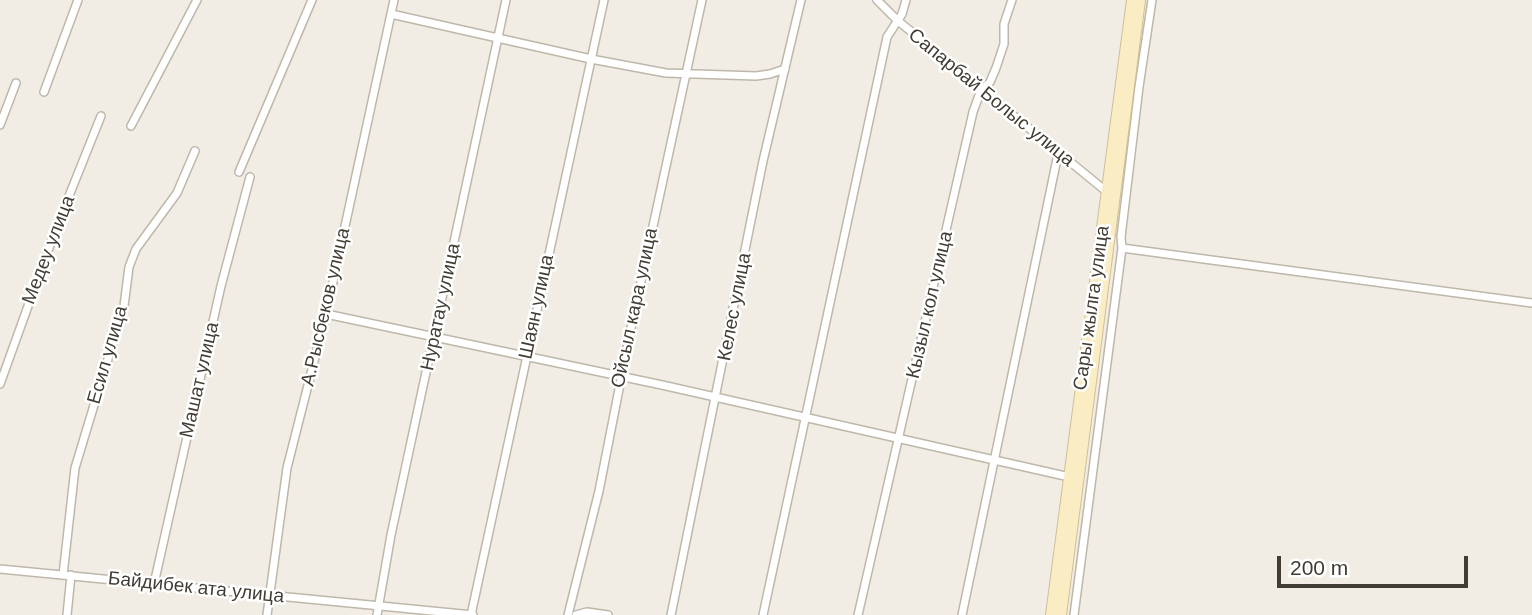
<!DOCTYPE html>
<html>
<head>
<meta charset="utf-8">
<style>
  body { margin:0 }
  #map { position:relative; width:1532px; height:615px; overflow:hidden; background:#f1ede4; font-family:Arial,sans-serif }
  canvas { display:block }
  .scale { position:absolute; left:1277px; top:556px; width:191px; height:32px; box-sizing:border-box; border:4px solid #423d34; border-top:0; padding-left:9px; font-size:21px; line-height:24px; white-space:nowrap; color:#423d34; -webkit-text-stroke:5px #fff; paint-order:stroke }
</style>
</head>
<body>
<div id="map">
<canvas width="1532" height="615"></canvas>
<div class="scale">200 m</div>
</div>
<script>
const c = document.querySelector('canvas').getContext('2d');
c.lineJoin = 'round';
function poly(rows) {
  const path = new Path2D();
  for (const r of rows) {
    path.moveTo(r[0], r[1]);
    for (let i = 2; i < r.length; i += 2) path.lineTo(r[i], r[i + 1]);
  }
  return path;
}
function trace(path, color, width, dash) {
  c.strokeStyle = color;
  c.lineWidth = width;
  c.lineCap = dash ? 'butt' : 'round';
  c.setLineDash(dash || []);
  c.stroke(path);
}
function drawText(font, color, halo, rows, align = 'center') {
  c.font = font + ' Arial,sans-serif';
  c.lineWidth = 5;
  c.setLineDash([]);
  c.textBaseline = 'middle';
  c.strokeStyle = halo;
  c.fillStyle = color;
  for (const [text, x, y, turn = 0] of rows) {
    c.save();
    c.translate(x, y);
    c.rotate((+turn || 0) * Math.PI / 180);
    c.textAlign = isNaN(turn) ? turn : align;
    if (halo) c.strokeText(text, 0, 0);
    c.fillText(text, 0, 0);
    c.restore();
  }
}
const street = poly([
  [877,0,897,20,1107,192],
  [391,14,591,59,666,73,756,76,770,74,785,69],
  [44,92,78,0],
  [0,125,16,83],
  [131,126,197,0],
  [239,172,312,0],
  [1122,248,1532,303],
  [326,314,662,385,1074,478],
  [0,384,55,231,101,116],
  [0,569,473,615],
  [63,575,75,468,124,306,129,267,136,249,177,193,195,151],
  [154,584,221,286,250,177],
  [67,615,71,575],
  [267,615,287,468,326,314,394,0],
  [377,615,391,535,506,0],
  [471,615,604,0],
  [568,615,599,491,632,323,702,0],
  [576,615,587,612,608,615],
  [671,615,763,161,801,0],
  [763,615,887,37,902,14,906,0],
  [858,615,973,112,981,90,990,82,996,68,1004,44,1004,24,1012,0],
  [962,615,1058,154],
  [1074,615,1122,248,1121,237,1139,87,1152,0]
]);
const secondary = poly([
  [1051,615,1132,0],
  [1061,615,1140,0]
]);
trace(street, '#beb7aa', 10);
trace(secondary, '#cebf96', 12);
trace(street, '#fff', 7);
trace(secondary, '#faedc4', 10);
drawText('19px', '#423d34', '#fff', [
  ["Сапарбай Болыс улица",991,98,39],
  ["Медеу улица",49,250,-69],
  ["Кызыл кол улица",930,305,-77],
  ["А.Рысбеков улица",326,307,-77],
  ["Нуратау улица",441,307,-78],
  ["Шаян улица",537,307,-78],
  ["Келес улица",735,307,-79],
  ["Ойсыл кара улица",635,308,-78],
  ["Сары жылга улица",1092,308,-82],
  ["Есил улица",108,355,-74],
  ["Машат улица",200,380,-77],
  ["Байдибек ата улица",196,588,6]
]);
</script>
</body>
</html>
